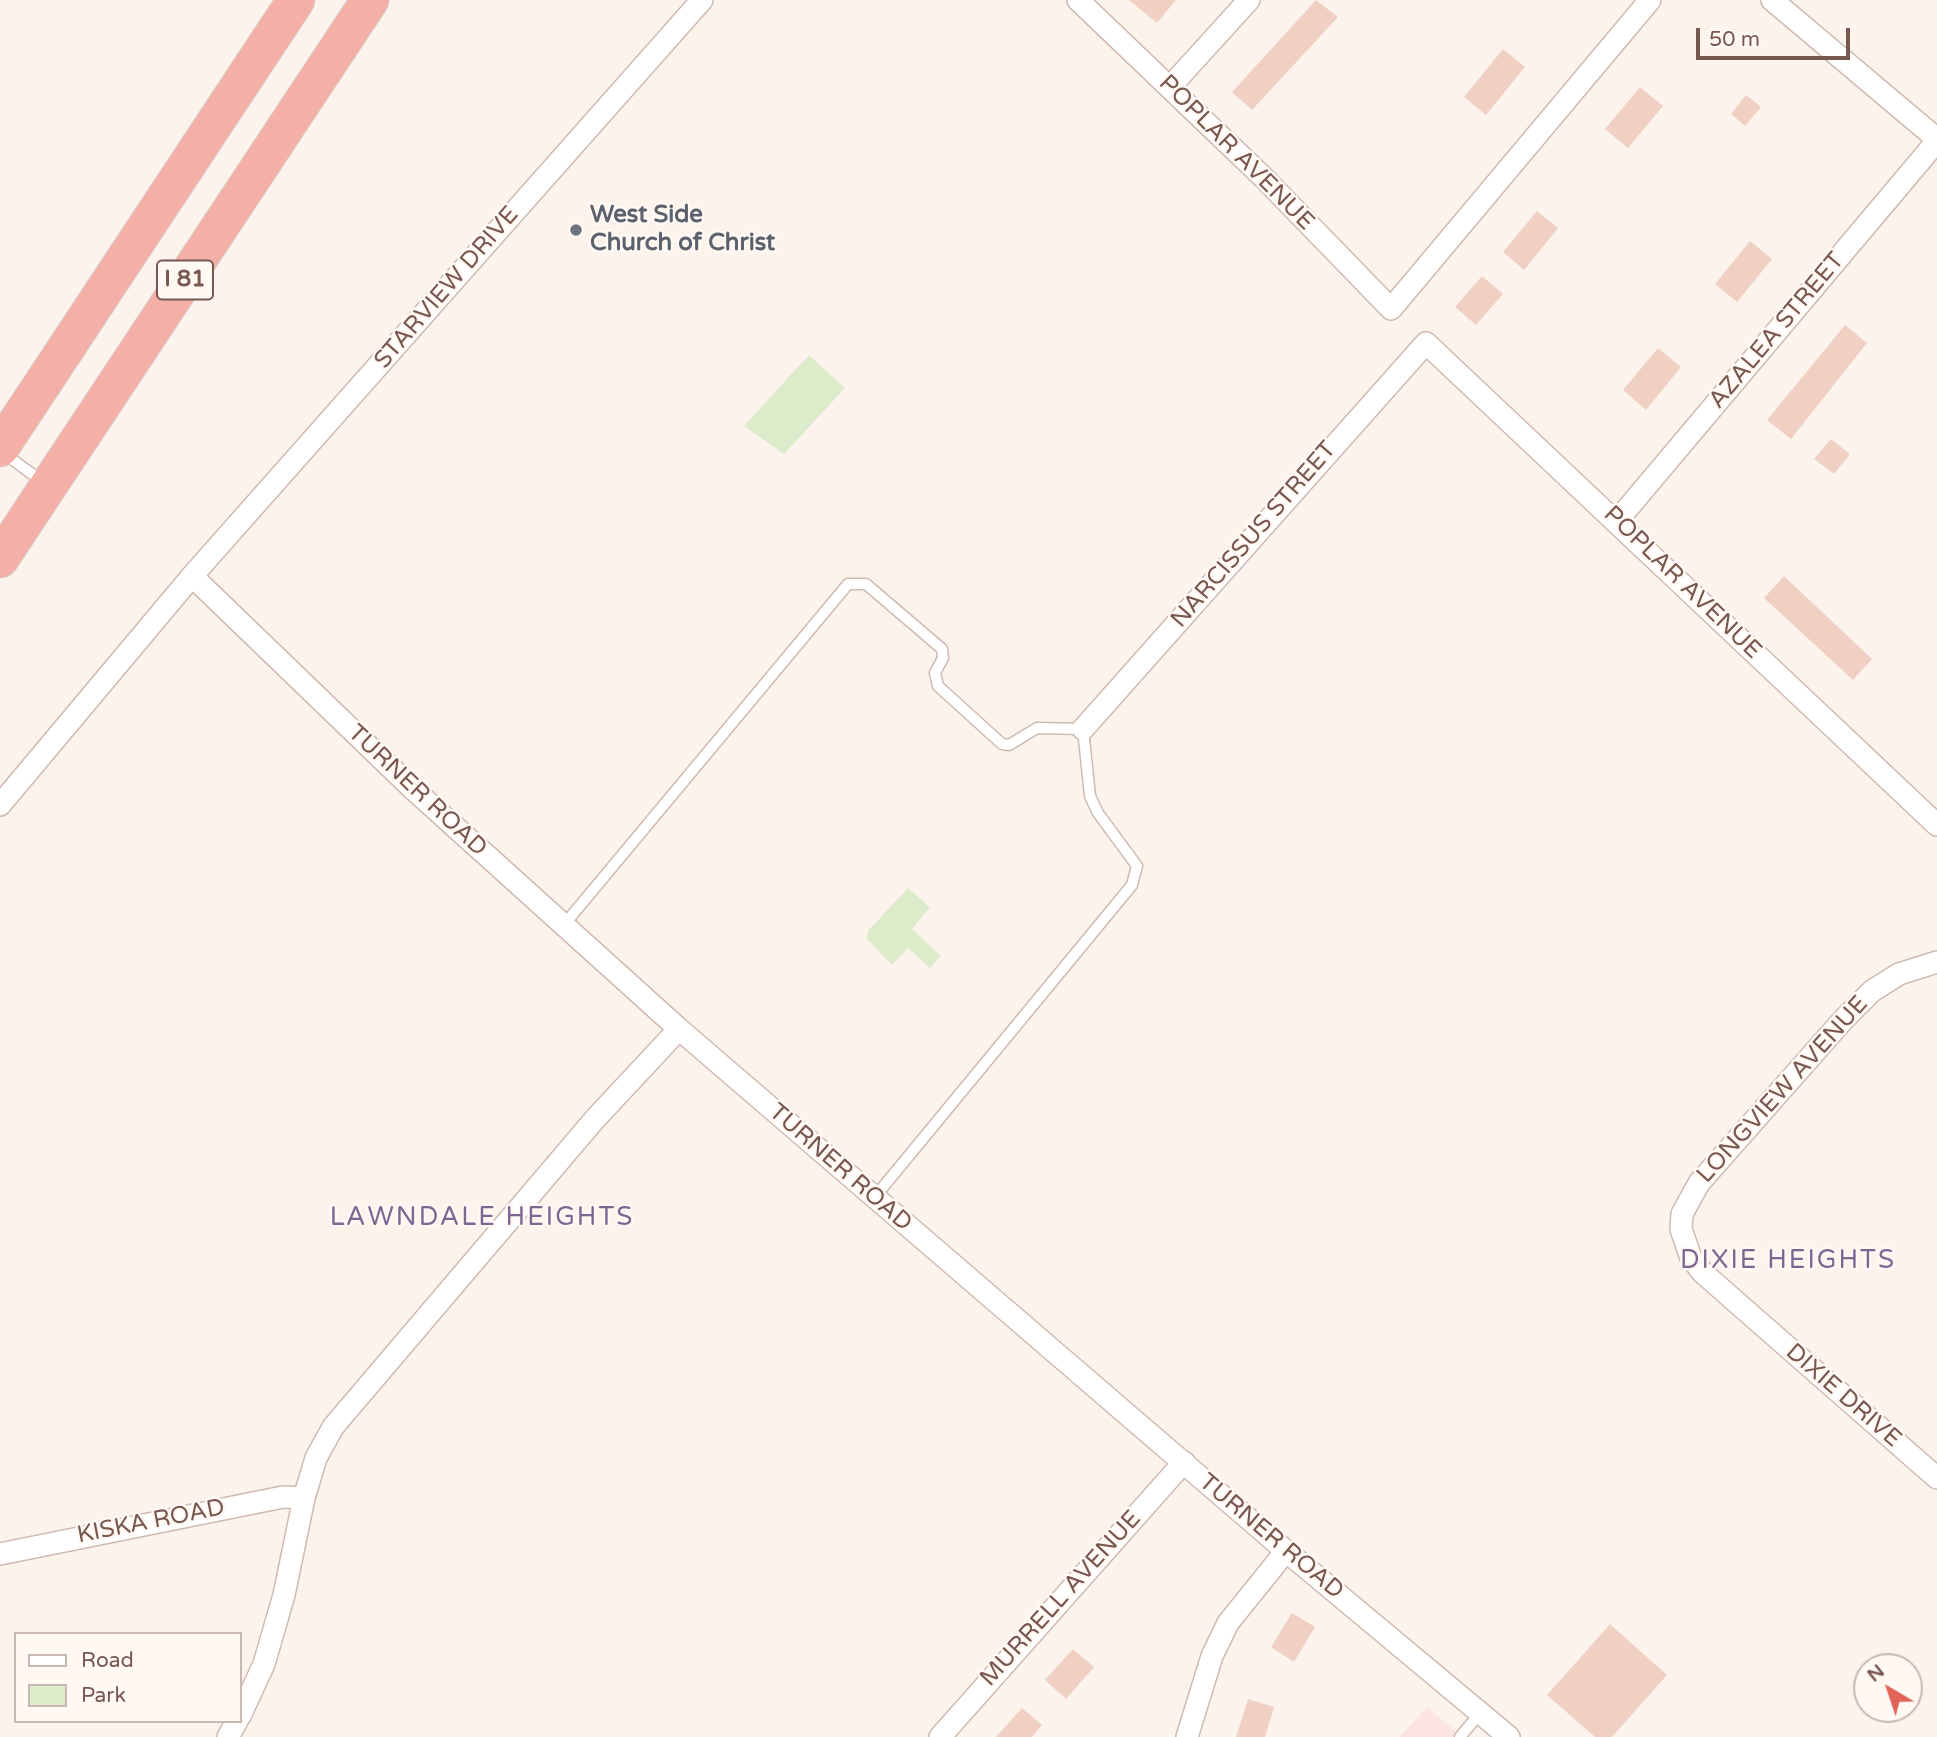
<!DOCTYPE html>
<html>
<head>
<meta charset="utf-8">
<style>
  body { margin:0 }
  #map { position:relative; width:1937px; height:1737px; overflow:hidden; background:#fcf4ec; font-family:"Varela Round",sans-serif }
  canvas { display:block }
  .legend { position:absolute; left:14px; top:1632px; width:228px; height:91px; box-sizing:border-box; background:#fff8f3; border:2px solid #c9b8b1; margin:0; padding:9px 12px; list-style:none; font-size:21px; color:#78574e }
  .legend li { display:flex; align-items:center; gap:14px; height:35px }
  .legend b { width:35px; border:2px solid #c9b8b1 }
  .north { position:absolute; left:1853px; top:1653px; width:70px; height:70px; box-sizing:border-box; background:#fff8f3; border:2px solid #c9b8b1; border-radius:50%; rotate:321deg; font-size:19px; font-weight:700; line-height:28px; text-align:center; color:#78574e }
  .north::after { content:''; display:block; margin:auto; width:24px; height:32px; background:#e16256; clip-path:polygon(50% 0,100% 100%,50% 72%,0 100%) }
  .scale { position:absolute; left:1696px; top:28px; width:154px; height:32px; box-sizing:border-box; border:4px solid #78574e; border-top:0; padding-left:9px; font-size:21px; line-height:24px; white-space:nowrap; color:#78574e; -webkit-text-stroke:5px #fff8f3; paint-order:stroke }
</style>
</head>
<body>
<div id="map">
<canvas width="1937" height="1737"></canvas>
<ul class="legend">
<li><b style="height:9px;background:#fff"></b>Road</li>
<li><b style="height:19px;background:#dcebca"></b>Park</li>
</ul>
<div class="north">N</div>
<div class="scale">50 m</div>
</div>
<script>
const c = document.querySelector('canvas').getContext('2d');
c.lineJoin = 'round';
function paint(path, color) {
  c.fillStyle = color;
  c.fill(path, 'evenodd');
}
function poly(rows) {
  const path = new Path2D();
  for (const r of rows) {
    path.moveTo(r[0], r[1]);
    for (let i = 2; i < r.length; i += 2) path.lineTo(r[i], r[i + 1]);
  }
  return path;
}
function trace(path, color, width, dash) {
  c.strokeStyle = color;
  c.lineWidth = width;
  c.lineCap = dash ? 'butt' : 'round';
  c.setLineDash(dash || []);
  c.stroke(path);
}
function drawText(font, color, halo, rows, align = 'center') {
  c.font = font + ' "Varela Round",sans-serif';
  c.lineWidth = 5;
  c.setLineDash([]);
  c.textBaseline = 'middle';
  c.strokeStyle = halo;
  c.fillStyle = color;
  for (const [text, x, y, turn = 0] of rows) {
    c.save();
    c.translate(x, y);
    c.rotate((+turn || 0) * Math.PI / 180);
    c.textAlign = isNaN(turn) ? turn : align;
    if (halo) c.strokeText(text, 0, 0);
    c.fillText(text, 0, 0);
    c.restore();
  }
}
paint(poly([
  [1427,1707,1463,1737,1399,1737]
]), '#fce5e0');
paint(poly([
  [809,355,845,388,784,454,744,426],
  [908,888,930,907,912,929,941,956,930,968,908,948,892,965,867,939,868,931]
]), '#dcebca');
paint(poly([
  [1129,0,1176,0,1157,23],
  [1316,0,1338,17,1252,110,1232,92],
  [1503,49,1525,67,1486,115,1464,97],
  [1640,87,1663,106,1628,148,1605,129],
  [1746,95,1761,107,1745,126,1731,114],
  [1537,211,1558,228,1524,270,1503,252],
  [1750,241,1772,259,1737,302,1715,284],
  [1482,276,1503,294,1476,325,1455,307],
  [1845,325,1867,343,1791,439,1767,420],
  [1658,348,1681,367,1646,410,1623,390],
  [1831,439,1850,454,1834,474,1814,459],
  [1784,576,1872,659,1853,680,1764,598],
  [1292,1613,1315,1627,1294,1662,1271,1647],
  [1610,1624,1667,1675,1612,1737,1595,1737,1547,1695],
  [1073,1649,1094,1667,1066,1699,1045,1680],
  [1248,1699,1274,1707,1265,1737,1236,1737],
  [1022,1708,1042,1725,1032,1737,996,1737]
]), '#f1d0c4');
const lane = poly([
  [2,452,43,482],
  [563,926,848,584,866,584,942,649,943,658,935,673,938,686,1002,744,1009,745,1037,728,1083,729,1090,796,1098,813,1137,866,1132,885,874,1198],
  [1460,1737,1480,1713]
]);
const street = poly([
  [1078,0,1264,178,1391,309,1650,0],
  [1772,0,1937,139],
  [1170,87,1249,0],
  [1617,521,1937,141],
  [192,576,413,789,679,1029,1286,1551,1509,1737],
  [1083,729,1426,343,1937,825],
  [0,805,192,576,702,0],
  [1937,962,1899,974,1872,991,1843,1020,1699,1183,1682,1214,1681,1229,1691,1258,1703,1273,1937,1478],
  [0,1554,283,1497,304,1498],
  [240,1716,264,1664,284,1595,304,1498,316,1458,333,1427,595,1119,679,1029],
  [228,1737,237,1721],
  [940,1737,1184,1462],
  [1187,1737,1212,1656,1228,1623,1286,1551]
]);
const highway = poly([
  [0,448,296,0],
  [0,559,370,0]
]);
trace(lane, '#cfbab1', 13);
trace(street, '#cfbab1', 24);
trace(highway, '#d9d0cd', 39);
trace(lane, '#fff', 10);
trace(street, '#fff', 21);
trace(highway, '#f4afa6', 37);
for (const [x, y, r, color] of [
  [576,230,7,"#6b7280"]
]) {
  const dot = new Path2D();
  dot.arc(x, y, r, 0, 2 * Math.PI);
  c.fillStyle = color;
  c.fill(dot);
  trace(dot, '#fff8f3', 2.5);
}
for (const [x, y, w] of [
  [185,280,56]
]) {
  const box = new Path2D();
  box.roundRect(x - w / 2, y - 19.5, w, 39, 5);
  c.fillStyle = '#fff8f3';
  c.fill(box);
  trace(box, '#78574e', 2);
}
drawText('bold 23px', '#78574e', null, [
  ["I 81",185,280]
]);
drawText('24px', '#78574e', '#fff8f3', [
  ["POPLAR AVENUE",1236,153,45],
  ["STARVIEW DRIVE",447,288,-49],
  ["AZALEA STREET",1777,331,-50],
  ["NARCISSUS STREET",1254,535,-49],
  ["POPLAR AVENUE",1682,583,44],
  ["TURNER ROAD",417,791,43],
  ["LONGVIEW AVENUE",1783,1090,-48],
  ["TURNER ROAD",840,1168,41],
  ["DIXIE DRIVE",1843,1396,41],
  ["KISKA ROAD",151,1522,-11],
  ["TURNER ROAD",1271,1537,40],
  ["MURRELL AVENUE",1061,1599,-48]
]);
drawText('bold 24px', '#5b616d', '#fff8f3', [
  ["West Side",590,216],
  ["Church of Christ",590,244]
], 'left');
c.letterSpacing = '2px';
drawText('26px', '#7e6693', '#fff8f3', [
  ["LAWNDALE HEIGHTS",482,1218],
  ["DIXIE HEIGHTS",1788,1261]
]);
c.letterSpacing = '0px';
</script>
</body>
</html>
